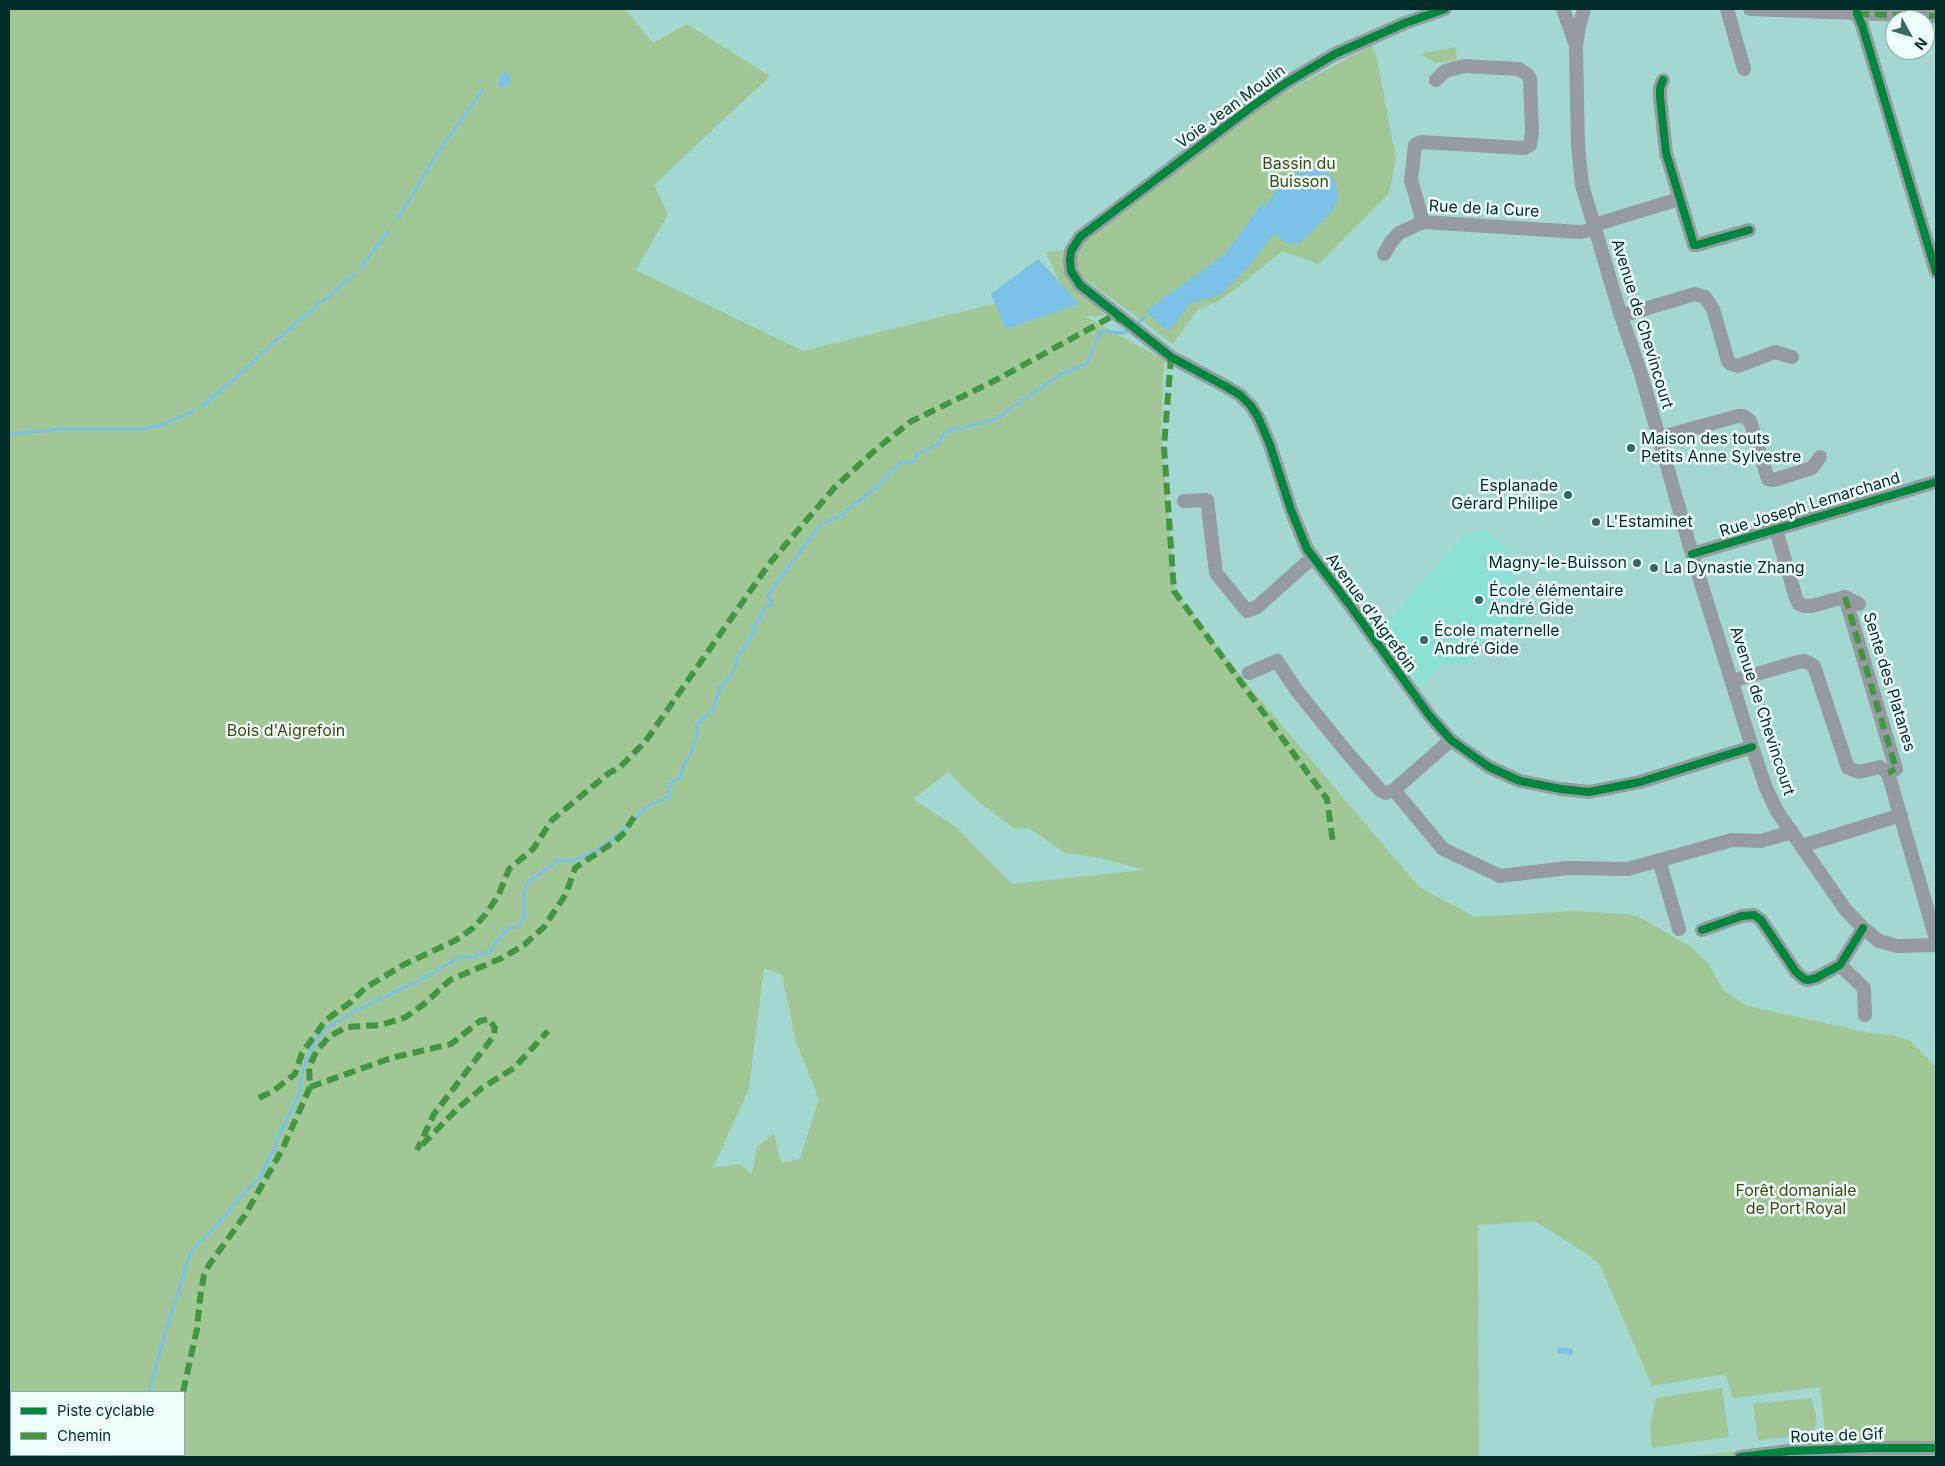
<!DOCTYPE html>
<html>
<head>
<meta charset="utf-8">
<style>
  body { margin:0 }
  #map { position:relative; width:1945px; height:1466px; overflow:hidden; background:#a3d8d0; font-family:Inter,sans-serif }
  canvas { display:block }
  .frame { position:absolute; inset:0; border:10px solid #002b26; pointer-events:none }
  .legend { position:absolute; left:10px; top:1391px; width:175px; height:65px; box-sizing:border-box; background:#edfefb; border:1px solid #8eaaa6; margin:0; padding:6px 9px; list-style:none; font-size:15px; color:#002b26 }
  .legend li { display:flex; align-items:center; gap:10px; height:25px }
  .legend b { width:25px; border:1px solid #8eaaa6 }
  .north { position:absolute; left:1885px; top:10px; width:50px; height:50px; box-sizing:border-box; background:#edfefb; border:1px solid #8eaaa6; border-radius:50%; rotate:129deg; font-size:14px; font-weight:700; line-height:20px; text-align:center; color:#002b26 }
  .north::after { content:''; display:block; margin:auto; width:18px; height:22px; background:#396862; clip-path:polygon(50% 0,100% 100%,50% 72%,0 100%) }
</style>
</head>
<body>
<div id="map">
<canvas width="1945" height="1466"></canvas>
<div class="frame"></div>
<ul class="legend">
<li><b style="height:6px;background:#00873e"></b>Piste cyclable</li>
<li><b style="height:6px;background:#42963f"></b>Chemin</li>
</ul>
<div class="north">N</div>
</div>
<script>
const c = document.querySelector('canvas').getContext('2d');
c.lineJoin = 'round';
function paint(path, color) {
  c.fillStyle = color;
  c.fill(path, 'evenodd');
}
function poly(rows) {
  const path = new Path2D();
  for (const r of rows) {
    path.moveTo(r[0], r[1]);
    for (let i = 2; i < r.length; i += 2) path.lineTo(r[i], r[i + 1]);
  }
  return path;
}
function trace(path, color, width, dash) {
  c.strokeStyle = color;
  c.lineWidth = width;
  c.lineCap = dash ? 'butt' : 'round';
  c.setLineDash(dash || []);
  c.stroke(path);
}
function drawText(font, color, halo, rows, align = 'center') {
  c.font = font + ' Inter,sans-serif';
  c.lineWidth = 5;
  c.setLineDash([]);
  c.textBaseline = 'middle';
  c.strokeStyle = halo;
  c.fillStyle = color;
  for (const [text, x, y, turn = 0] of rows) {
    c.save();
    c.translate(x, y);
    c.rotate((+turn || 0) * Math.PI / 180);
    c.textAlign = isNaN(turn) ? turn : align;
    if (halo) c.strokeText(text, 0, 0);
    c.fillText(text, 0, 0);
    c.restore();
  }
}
paint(poly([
  [1485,529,1506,547,1528,618,1523,629,1470,647,1474,660,1457,665,1452,661,1450,664,1442,664,1420,689,1378,633,1464,535]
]), '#8ce1d5');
paint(poly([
  [9,9,625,9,653,43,687,24,770,76,654,185,668,214,636,270,803,351,1062,287,1046,252,1065,250,1068,276,1105,316,1085,316,1164,360,1161,435,1176,593,1253,691,1419,887,1475,917,1574,911,1626,914,1639,917,1690,946,1707,962,1724,991,1747,1006,1871,1033,1893,1035,1910,1041,1936,1067,1936,1457,1683,1457,1826,1443,1820,1387,1733,1398,1725,1374,1652,1386,1600,1265,1587,1254,1535,1221,1478,1225,1479,1457,176,1457,177,1455,184,1455,184,1392,11,1392,11,1455,147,1455,147,1457,9,1457],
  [948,772,979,802,1015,829,1029,828,1065,853,1101,858,1144,870,1012,884,956,827,913,799],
  [764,968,782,975,796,1042,819,1099,800,1159,781,1163,774,1133,757,1147,752,1174,740,1164,713,1168,749,1089],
  [1372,45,1377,59,1396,159,1389,193,1319,264,1282,251,1233,291,1218,301,1197,310,1173,344,1076,272,1076,254,1080,244,1262,105],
  [1456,47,1457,60,1436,63,1420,54],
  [1722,1388,1729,1437,1652,1448,1650,1424,1656,1398],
  [1811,1398,1816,1415,1815,1435,1758,1440,1753,1404]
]), '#a1c796');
paint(poly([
  [505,72,510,76,512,81,503,88,498,84,499,77],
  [1307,170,1324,170,1330,174,1336,185,1338,198,1334,209,1309,235,1298,244,1286,243,1274,234,1249,266,1220,295,1191,303,1169,331,1145,312,1224,255,1262,204,1266,206,1277,189,1291,175],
  [1038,259,1080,304,1006,329,991,294],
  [1558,1347,1573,1349,1572,1355,1557,1353]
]), '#7ac1e8');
trace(poly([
  [398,219,436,155,483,90],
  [361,267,389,231],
  [1135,325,1144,318],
  [201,407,240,374,274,342,355,274],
  [9,434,64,429,142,429,161,425,194,411],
  [149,1392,168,1323,191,1252,217,1225,247,1190,260,1178,271,1155,276,1148,276,1140,300,1093,300,1083,305,1063,316,1040,326,1029,351,1013,430,975,460,957,474,957,480,953,490,953,495,943,508,928,517,927,524,918,524,894,527,883,559,860,573,861,596,851,627,828,640,813,650,805,670,796,668,787,681,776,683,765,690,756,697,736,697,724,712,711,720,688,734,672,737,658,754,633,754,625,761,619,762,611,772,605,768,595,820,525,840,516,878,486,900,463,915,461,917,454,938,444,945,432,994,420,1063,373,1087,364,1100,331,1123,333,1131,329],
  [136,1457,138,1455]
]), '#7ac1e8', 3);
trace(poly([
  [1445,9,1405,23,1335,54,1286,83,1254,105,1080,237,1071,251,1070,260,1071,271,1080,285,1171,357,1225,386,1240,395,1251,406,1258,417,1270,445,1291,510,1307,549,1349,604,1429,715,1451,740,1465,750,1489,767,1520,781,1561,789,1589,792,1640,782,1752,747],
  [1563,9,1575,43],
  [1584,9,1579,27,1576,46,1578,146,1582,185,1621,316,1641,374,1692,554,1752,747,1766,788,1777,811,1845,909,1863,928,1879,941,1897,946,1936,945],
  [1727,9,1744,69],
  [1750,9,1936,16],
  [1857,9,1857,14,1862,25,1936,272],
  [1663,80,1660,88,1660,97,1666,153,1694,245,1697,245,1749,230],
  [1423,222,1411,180,1415,145,1421,142,1524,148,1530,145,1532,133,1530,79,1528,75,1519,69,1464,66,1445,71,1436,80],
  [1594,225,1679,199],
  [1384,254,1391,242,1399,233,1423,222,1580,232,1595,229],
  [1621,316,1695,294,1705,297,1713,309,1728,361,1731,364,1738,366,1775,352,1792,357],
  [1658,438,1738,416,1743,416,1750,421,1768,479,1774,480,1812,468,1820,457],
  [1184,501,1207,500,1216,573,1247,611,1257,607,1313,557],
  [1776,530,1796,598,1799,604,1805,606,1811,606,1845,597,1859,604],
  [1692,554,1936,482],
  [1845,597,1896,769,1888,773],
  [1249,673,1277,661,1297,691,1350,756,1380,790,1386,793,1394,790,1451,740],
  [1732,681,1798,662,1805,661,1814,666,1848,768,1859,772,1880,767,1888,773,1936,939],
  [1394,790,1443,849,1500,876,1568,868,1628,869,1732,840,1761,841,1792,832],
  [1802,846,1901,815],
  [1659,860,1679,929],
  [1702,930,1742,916,1754,915,1761,920,1796,972,1804,979,1808,980,1816,978,1840,965,1863,928],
  [1840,965,1864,988,1865,1015],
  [9,1402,11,1403],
  [122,1455,126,1457],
  [1740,1457,1790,1451,1870,1448,1936,1448]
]), '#969ba2', 14);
trace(poly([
  [1857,14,1936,16],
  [1171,357,1164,447,1174,591,1327,799,1333,843],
  [1845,597,1896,769,1888,773],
  [310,1087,391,1058,451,1044,480,1021,489,1019,495,1028,493,1037,434,1114,417,1150],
  [259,1098,273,1091,295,1074,302,1053,326,1020,351,1002,365,988,403,965,456,940,473,928,486,914,499,894,509,869,533,849,552,820,609,773,619,768,645,742,769,564,835,487,873,452,910,422,996,380,1111,317,1122,320],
  [422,1145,458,1108,482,1088,514,1068,548,1031],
  [183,1392,197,1329,200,1298,204,1275,209,1265,245,1215,282,1150,310,1087,309,1067,317,1050,330,1036,347,1027,381,1025,406,1017,424,1004,450,980,502,958,524,945,544,927,566,894,575,868,614,842,623,834,636,814],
  [170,1457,172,1455]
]), '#42963f', 6, [12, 6]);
trace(poly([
  [1445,9,1405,23,1335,54,1286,83,1254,105,1080,237,1071,251,1070,260,1071,271,1080,285,1171,357,1225,386,1240,395,1251,406,1258,417,1270,445,1291,510,1307,549,1349,604,1429,715,1451,740,1465,750,1489,767,1520,781,1561,789,1589,792,1640,782,1752,747],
  [1857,9,1857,14,1862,25,1936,272],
  [1663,80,1660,88,1660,97,1666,153,1694,245,1697,245,1749,230],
  [1692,554,1936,482],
  [1702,930,1742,916,1754,915,1761,920,1796,972,1804,979,1808,980,1816,978,1840,965,1863,928],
  [1740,1457,1790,1451,1870,1448,1936,1448]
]), '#00873e', 8);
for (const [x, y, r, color] of [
  [1631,448,5,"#396862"],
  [1568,495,5,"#396862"],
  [1596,522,5,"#396862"],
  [1637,563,5,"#396862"],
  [1654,568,5,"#396862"],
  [1479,600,5,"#396862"],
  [1424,640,5,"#396862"]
]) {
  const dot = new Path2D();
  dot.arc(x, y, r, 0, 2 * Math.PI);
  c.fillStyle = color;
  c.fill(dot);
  trace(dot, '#edfefb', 2);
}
drawText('16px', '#002b26', '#edfefb', [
  ["Voie Jean Moulin",1231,107,-36],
  ["Rue de la Cure",1484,209,3],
  ["Avenue de Chevincourt",1642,324,73],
  ["Rue Joseph Lemarchand",1810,505,-17],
  ["Avenue d'Aigrefoin",1371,613,54],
  ["Sente des Platanes",1889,682,73],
  ["Avenue de Chevincourt",1762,711,72],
  ["Route de Gif",1837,1436,-2]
]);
drawText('16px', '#3b4b0b', '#edfefb', [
  ["Bassin du",1299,164],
  ["Buisson",1299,182],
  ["Bois d'Aigrefoin",286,731],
  ["Forêt domaniale",1796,1191],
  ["de Port Royal",1796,1209]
]);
drawText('16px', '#002b26', '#edfefb', [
  ["Maison des touts",1641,439],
  ["Petits Anne Sylvestre",1641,457],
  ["Esplanade",1558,486,"right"],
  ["Gérard Philipe",1558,504,"right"],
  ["L'Estaminet",1606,522],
  ["Magny-le-Buisson",1627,563,"right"],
  ["La Dynastie Zhang",1664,568],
  ["École élémentaire",1489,591],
  ["André Gide",1489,609],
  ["École maternelle",1434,631],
  ["André Gide",1434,649]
], 'left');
</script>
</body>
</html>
